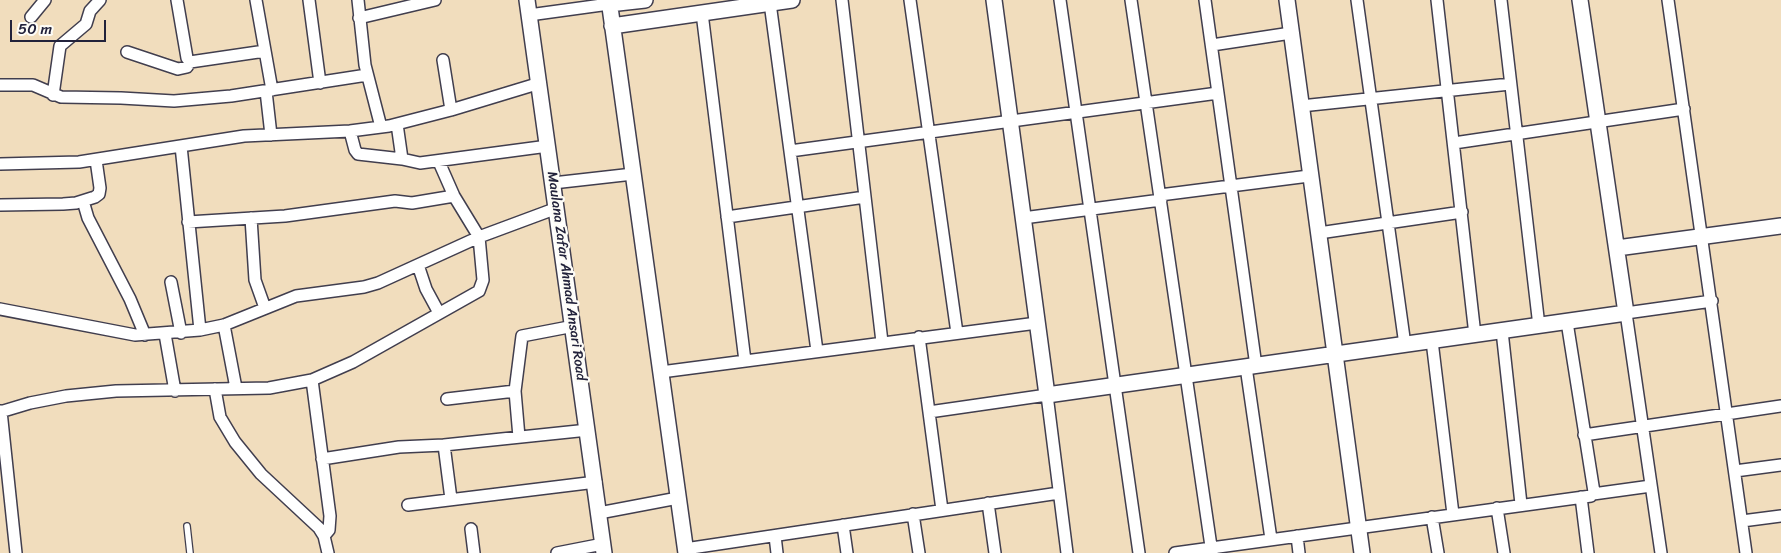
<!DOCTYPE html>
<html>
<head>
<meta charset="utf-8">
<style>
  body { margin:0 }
  #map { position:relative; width:1781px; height:553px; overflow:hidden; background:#f1ddbd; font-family:Sriracha,sans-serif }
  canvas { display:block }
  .scale { position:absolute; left:10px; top:20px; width:96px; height:22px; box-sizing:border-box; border:2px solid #22223b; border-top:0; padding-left:6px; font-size:15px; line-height:18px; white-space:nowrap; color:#22223b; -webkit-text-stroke:4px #fdfcf7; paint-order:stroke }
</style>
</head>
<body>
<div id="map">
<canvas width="1781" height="553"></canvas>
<div class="scale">50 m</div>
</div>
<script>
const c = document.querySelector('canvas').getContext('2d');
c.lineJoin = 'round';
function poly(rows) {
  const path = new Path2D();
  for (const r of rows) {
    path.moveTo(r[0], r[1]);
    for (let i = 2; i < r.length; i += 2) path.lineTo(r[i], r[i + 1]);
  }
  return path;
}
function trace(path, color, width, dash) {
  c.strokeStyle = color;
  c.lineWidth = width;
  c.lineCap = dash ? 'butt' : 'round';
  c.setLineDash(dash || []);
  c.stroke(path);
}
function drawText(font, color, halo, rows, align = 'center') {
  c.font = font + ' Sriracha,sans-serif';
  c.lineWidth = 4.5;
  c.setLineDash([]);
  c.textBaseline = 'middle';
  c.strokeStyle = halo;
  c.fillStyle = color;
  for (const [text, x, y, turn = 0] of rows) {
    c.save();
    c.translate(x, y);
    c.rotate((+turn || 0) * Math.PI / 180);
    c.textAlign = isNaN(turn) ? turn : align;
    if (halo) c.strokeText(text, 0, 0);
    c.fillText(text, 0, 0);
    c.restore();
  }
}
const lane = poly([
  [187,526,190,553]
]);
const street = poly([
  [177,0,187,58,190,62,265,51],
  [256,0,272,90],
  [309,0,320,83],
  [358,0,365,65,381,127],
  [842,0,882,342],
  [910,0,957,333],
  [1060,0,1139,553],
  [1131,0,1212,553],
  [1205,0,1256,366],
  [1357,0,1405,345],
  [1437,0,1475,335],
  [1501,0,1539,326],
  [1668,0,1746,553],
  [770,3,817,351],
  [702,13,745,361],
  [529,15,609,4],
  [31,17,45,0],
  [359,18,435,0],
  [1212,45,1291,33],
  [127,52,178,69,187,67,190,62],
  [443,60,451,110],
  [0,85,33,85,61,97,121,98,174,101,231,96,367,75],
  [266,91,271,135],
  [53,95,60,46,86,24,90,11,100,0],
  [1301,106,1510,84],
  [397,124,402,159],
  [350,131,355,150,358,154,402,159,420,163,548,146],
  [1454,143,1684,109],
  [181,146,200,330],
  [790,151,1218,93],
  [0,164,79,162,244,136,350,131,389,126,451,110,540,83],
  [553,183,633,174],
  [1160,195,1309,176],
  [83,201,88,218,130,299,145,335],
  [0,205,63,204,76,203,95,197,99,194,100,188,96,160],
  [727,217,865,197],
  [251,218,255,280,265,308],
  [1023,218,1161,200],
  [188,222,285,216,395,201,412,203,454,196],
  [1319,233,1462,212],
  [418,265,426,289,439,313],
  [171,282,181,333],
  [0,309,135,335,200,330,224,325,296,296,364,287,378,283,479,237,557,208],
  [224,325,236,388],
  [1502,331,1521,504],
  [165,334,175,391],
  [919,337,942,510],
  [1432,341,1453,514],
  [1246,367,1271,539],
  [661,372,1037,323],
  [312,380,330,516,329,530,324,536],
  [215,389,220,417,235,442,261,474,319,528,324,536,328,553],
  [447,399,515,391],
  [1,411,16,553],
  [0,412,30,403,66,396,116,391,269,388,312,380,353,362,479,291,483,280,479,237,454,196,439,162],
  [929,412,1047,395,1067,553],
  [1584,435,1781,406],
  [519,437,515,391,522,336,574,326],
  [444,445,451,499],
  [322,459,399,447,444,445,588,430],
  [1735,471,1781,465],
  [1593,494,1651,486],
  [1581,497,1588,553],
  [988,503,995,553],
  [408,505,596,482],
  [1497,508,1504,553],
  [599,513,678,498],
  [913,514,919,553],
  [1432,517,1438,553],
  [1742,521,1781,516],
  [843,525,847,553],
  [471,529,474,553],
  [775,536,777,553],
  [1297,536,1299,553],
  [685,549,1059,493],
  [557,553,603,544],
  [1175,553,1591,496,1594,492,1567,322],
  [1661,553,1626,313,1712,301]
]);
const secondary = poly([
  [527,0,604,553],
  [609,0,686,553],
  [994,0,1047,395,1626,313,1580,0],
  [1287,0,1362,553],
  [609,4,645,0],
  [612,26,792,0],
  [1617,248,1781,226]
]);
trace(lane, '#413e4e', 8);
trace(street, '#413e4e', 14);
trace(secondary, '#413e4e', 18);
trace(lane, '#fff', 5.5);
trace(street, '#fff', 11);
trace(secondary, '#fff', 15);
drawText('14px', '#22223b', '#fdfcf7', [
  ["Maulana Zafar Ahmad Ansari Road",566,276,82]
]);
</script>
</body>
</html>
